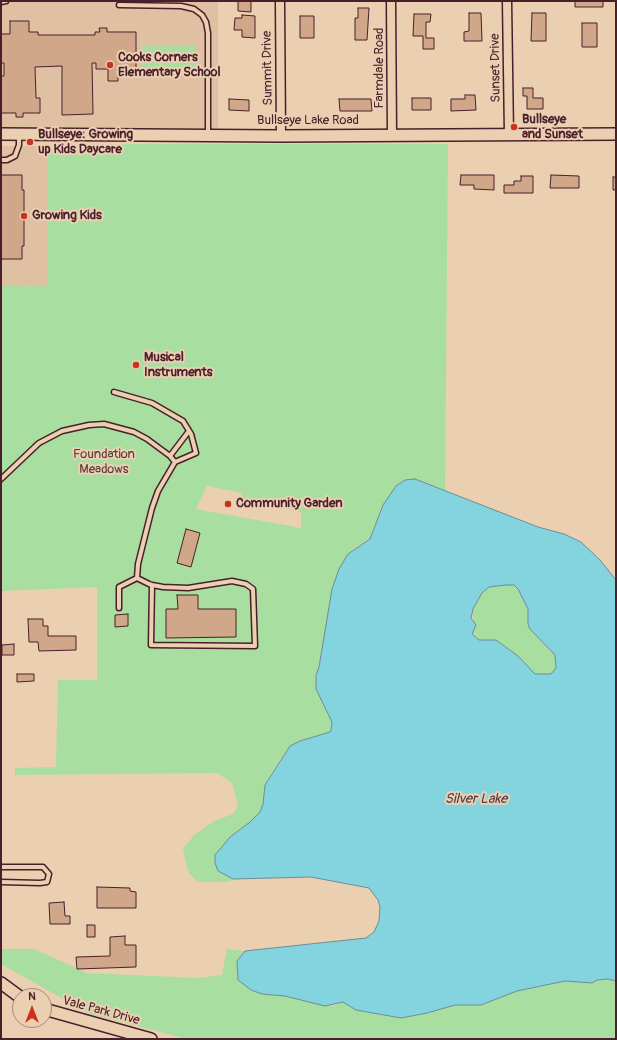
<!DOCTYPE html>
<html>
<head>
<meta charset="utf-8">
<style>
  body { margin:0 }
  #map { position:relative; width:617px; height:1040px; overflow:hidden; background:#eacfb1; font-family:Pangolin,sans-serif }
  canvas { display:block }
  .frame { position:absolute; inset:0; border:2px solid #4a1f2b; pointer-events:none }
  .north { position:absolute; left:12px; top:988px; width:40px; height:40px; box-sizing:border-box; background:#eacfb1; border:1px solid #aa897b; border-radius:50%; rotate:0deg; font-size:11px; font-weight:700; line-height:16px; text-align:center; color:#4a1f2b }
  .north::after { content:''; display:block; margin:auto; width:14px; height:18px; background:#c8321e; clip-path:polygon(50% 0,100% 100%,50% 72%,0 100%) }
</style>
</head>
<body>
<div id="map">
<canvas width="617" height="1040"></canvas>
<div class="frame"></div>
<div class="north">N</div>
</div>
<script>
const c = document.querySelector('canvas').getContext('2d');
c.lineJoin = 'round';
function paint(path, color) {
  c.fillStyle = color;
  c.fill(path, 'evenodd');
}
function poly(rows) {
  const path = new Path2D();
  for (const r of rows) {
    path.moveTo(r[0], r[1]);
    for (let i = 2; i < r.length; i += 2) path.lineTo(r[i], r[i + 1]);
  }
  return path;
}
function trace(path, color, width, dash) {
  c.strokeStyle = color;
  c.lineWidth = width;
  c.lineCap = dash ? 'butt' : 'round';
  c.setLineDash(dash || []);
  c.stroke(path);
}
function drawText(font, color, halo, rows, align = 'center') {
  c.font = font + ' Pangolin,sans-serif';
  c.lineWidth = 4;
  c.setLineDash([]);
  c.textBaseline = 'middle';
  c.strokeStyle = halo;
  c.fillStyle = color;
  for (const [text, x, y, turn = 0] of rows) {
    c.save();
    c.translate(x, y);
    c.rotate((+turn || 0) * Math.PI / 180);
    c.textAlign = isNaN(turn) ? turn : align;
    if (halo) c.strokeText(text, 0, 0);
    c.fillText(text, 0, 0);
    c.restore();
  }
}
paint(poly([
  [1,1,218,1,218,130,1,128],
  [1,146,47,146,47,285,1,286]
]), '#dfc0a3');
paint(poly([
  [141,45,195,45,195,70,141,70],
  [137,144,448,144,445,490,415,479,383,505,370,539,352,550,316,675,316,689,332,722,331,730,330,732,300,741,290,746,279,761,265,785,263,804,260,812,250,822,230,837,233,879,238,879,226,882,198,882,188,872,183,849,194,835,214,821,233,814,238,805,232,783,217,773,15,775,15,768,56,767,58,680,97,680,97,587,1,591,1,286,47,285,47,146],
  [207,486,242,493,242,500,301,512,301,528,196,509],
  [506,585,514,585,518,589,528,609,528,624,530,629,555,655,556,668,551,674,535,674,518,656,489,640,479,640,472,634,473,609,482,593,489,587],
  [1,949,34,949,87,973,198,978,222,975,227,949,245,951,241,954,237,971,262,994,285,996,332,1006,343,1002,356,1010,401,1018,427,1013,455,1005,481,1005,517,991,565,981,592,983,597,980,608,979,616,981,616,1039,187,1039,90,1014,1,964]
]), '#a9dea1');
const water = poly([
  [415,479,538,527,564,534,581,542,600,560,616,580,616,981,608,979,597,980,592,983,565,981,517,991,481,1005,455,1005,427,1013,401,1018,356,1010,343,1002,325,1006,285,996,262,994,251,990,238,980,237,961,245,951,366,938,374,932,379,921,380,907,378,900,369,888,311,877,233,879,218,871,215,863,215,855,230,837,250,822,260,812,263,804,265,785,290,746,300,741,330,732,331,730,332,722,316,689,316,675,319,667,332,589,339,569,348,554,370,539,383,505,396,486,405,480,415,479],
  [506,585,514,585,518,589,528,609,528,624,530,629,555,655,556,668,551,674,535,674,518,656,496,640,479,640,472,634,476,625,471,618,473,609,482,593,489,587,506,585]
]);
paint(water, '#84d4df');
trace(water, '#6d8c97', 1);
const building = poly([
  [238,1,251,1,251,12,238,11,238,1],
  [575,1,603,1,603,7,575,7,575,1],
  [358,8,369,8,367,40,355,40,355,18,358,18,358,8],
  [469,13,481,13,482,41,464,41,464,32,469,31,469,13],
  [532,13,546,13,546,41,531,41,532,13],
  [414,14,431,14,430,22,426,22,426,38,434,38,434,49,423,49,423,36,413,36,414,14],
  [242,15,255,16,255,38,242,37,242,30,234,30,235,18,242,18,242,15],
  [300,16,314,16,314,38,300,38,300,16],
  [10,21,29,21,29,32,38,32,38,35,95,35,95,32,100,32,99,28,107,28,107,32,136,32,136,69,118,69,118,81,108,81,108,69,96,69,96,63,92,63,93,114,62,115,62,66,35,67,36,98,40,98,40,113,23,113,23,117,16,117,16,113,1,113,1,76,4,76,4,63,1,63,1,34,10,34,10,21],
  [582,23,597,23,597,47,582,47,582,23],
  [523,88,533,88,533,98,543,98,543,109,527,109,527,96,523,96,523,88],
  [465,95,475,95,476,110,451,111,451,99,465,99,465,95],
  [412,98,431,98,431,110,412,110,412,98],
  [229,99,249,100,249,111,229,110,229,99],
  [339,99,371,99,372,111,340,111,339,99],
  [1,175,22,175,22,190,24,190,24,246,22,246,22,259,1,259,1,175],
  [461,175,494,175,494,190,474,189,474,185,460,185,461,175],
  [551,175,579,176,579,188,550,188,551,175],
  [521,176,533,176,533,193,504,193,504,185,514,185,514,181,521,181,521,176],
  [613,177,616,177,616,190,613,190,613,177],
  [186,529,200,533,191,567,177,563,186,529],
  [177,595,198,595,198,609,236,609,236,637,166,638,166,609,178,609,177,595],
  [128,614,128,626,115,627,115,615,128,614],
  [28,619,43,619,43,626,48,626,48,636,76,636,76,650,39,651,38,642,29,642,28,619],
  [14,644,14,655,2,655,2,645,14,644],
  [17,674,34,674,34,681,17,682,17,674],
  [97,887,130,888,130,891,136,892,136,908,97,908,97,887],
  [64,902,65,916,70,916,70,924,50,924,49,903,64,902],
  [87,925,95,925,95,937,87,937,87,925],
  [125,936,125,945,136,945,136,967,77,969,76,957,110,956,110,937,125,936]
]);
paint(building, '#d0a789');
trace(building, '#4a1f2b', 1);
const lane = poly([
  [1,2,6,1],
  [119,5,181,6,194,9,202,15,206,22,208,33,208,135],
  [1,160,7,160,15,156,19,145,19,134],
  [114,392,152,403,183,421,191,434,196,453,175,462],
  [170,456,189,431],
  [1,479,39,443,62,431,89,425,104,424,134,432,147,439,170,456,175,462,158,491,152,508,138,564,137,578,149,584,152,585,163,587,188,588,232,581,246,584,253,589,255,646,151,645,152,585],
  [119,608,119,587,137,578],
  [1,867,43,867,49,874,47,882,40,883,1,882]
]);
const street = poly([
  [280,1,281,136],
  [391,1,392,135],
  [507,1,509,135]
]);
const secondary = poly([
  [1,134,281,136,616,134],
  [1,983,20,997],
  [44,1009,151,1039]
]);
trace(lane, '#4a1f2b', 7);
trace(street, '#4a1f2b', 11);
trace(secondary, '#4a1f2b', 14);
trace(lane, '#eacfb1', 4);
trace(street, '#eacfb1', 8);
trace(secondary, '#eacfb1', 11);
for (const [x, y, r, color] of [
  [110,65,4,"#c8321e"],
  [514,127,4,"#c8321e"],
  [30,142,4,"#c8321e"],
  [24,216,4,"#c8321e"],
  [136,365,4,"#c8321e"],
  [228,504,4,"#c8321e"]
]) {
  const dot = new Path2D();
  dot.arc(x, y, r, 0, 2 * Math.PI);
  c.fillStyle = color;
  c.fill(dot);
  trace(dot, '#eacfb1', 1.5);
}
drawText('bold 13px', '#4a1f2b', '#eacfb1', [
  ["Cooks Corners",118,58],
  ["Elementary School",118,73],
  ["Bullseye",522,120],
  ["and Sunset",522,135],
  ["Bullseye: Growing",38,135],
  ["up Kids Daycare",38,150],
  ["Growing Kids",32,216],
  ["Musical",144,358],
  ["Instruments",144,373],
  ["Community Garden",236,504]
], 'left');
drawText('13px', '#4a1f2b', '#eacfb1', [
  ["Summit Drive",268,68,-91],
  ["Farmdale Road",380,68,-90],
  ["Sunset Drive",496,68,-91],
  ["Bullseye Lake Road",308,121],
  ["Vale Park Drive",101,1011,15]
]);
drawText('13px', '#583c3d', '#eacfb1', [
  ["Foundation",104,455],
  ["Meadows",104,470]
]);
drawText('italic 14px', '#533a46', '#eacfb1', [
  ["Silver Lake",476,799]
]);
</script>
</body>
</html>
